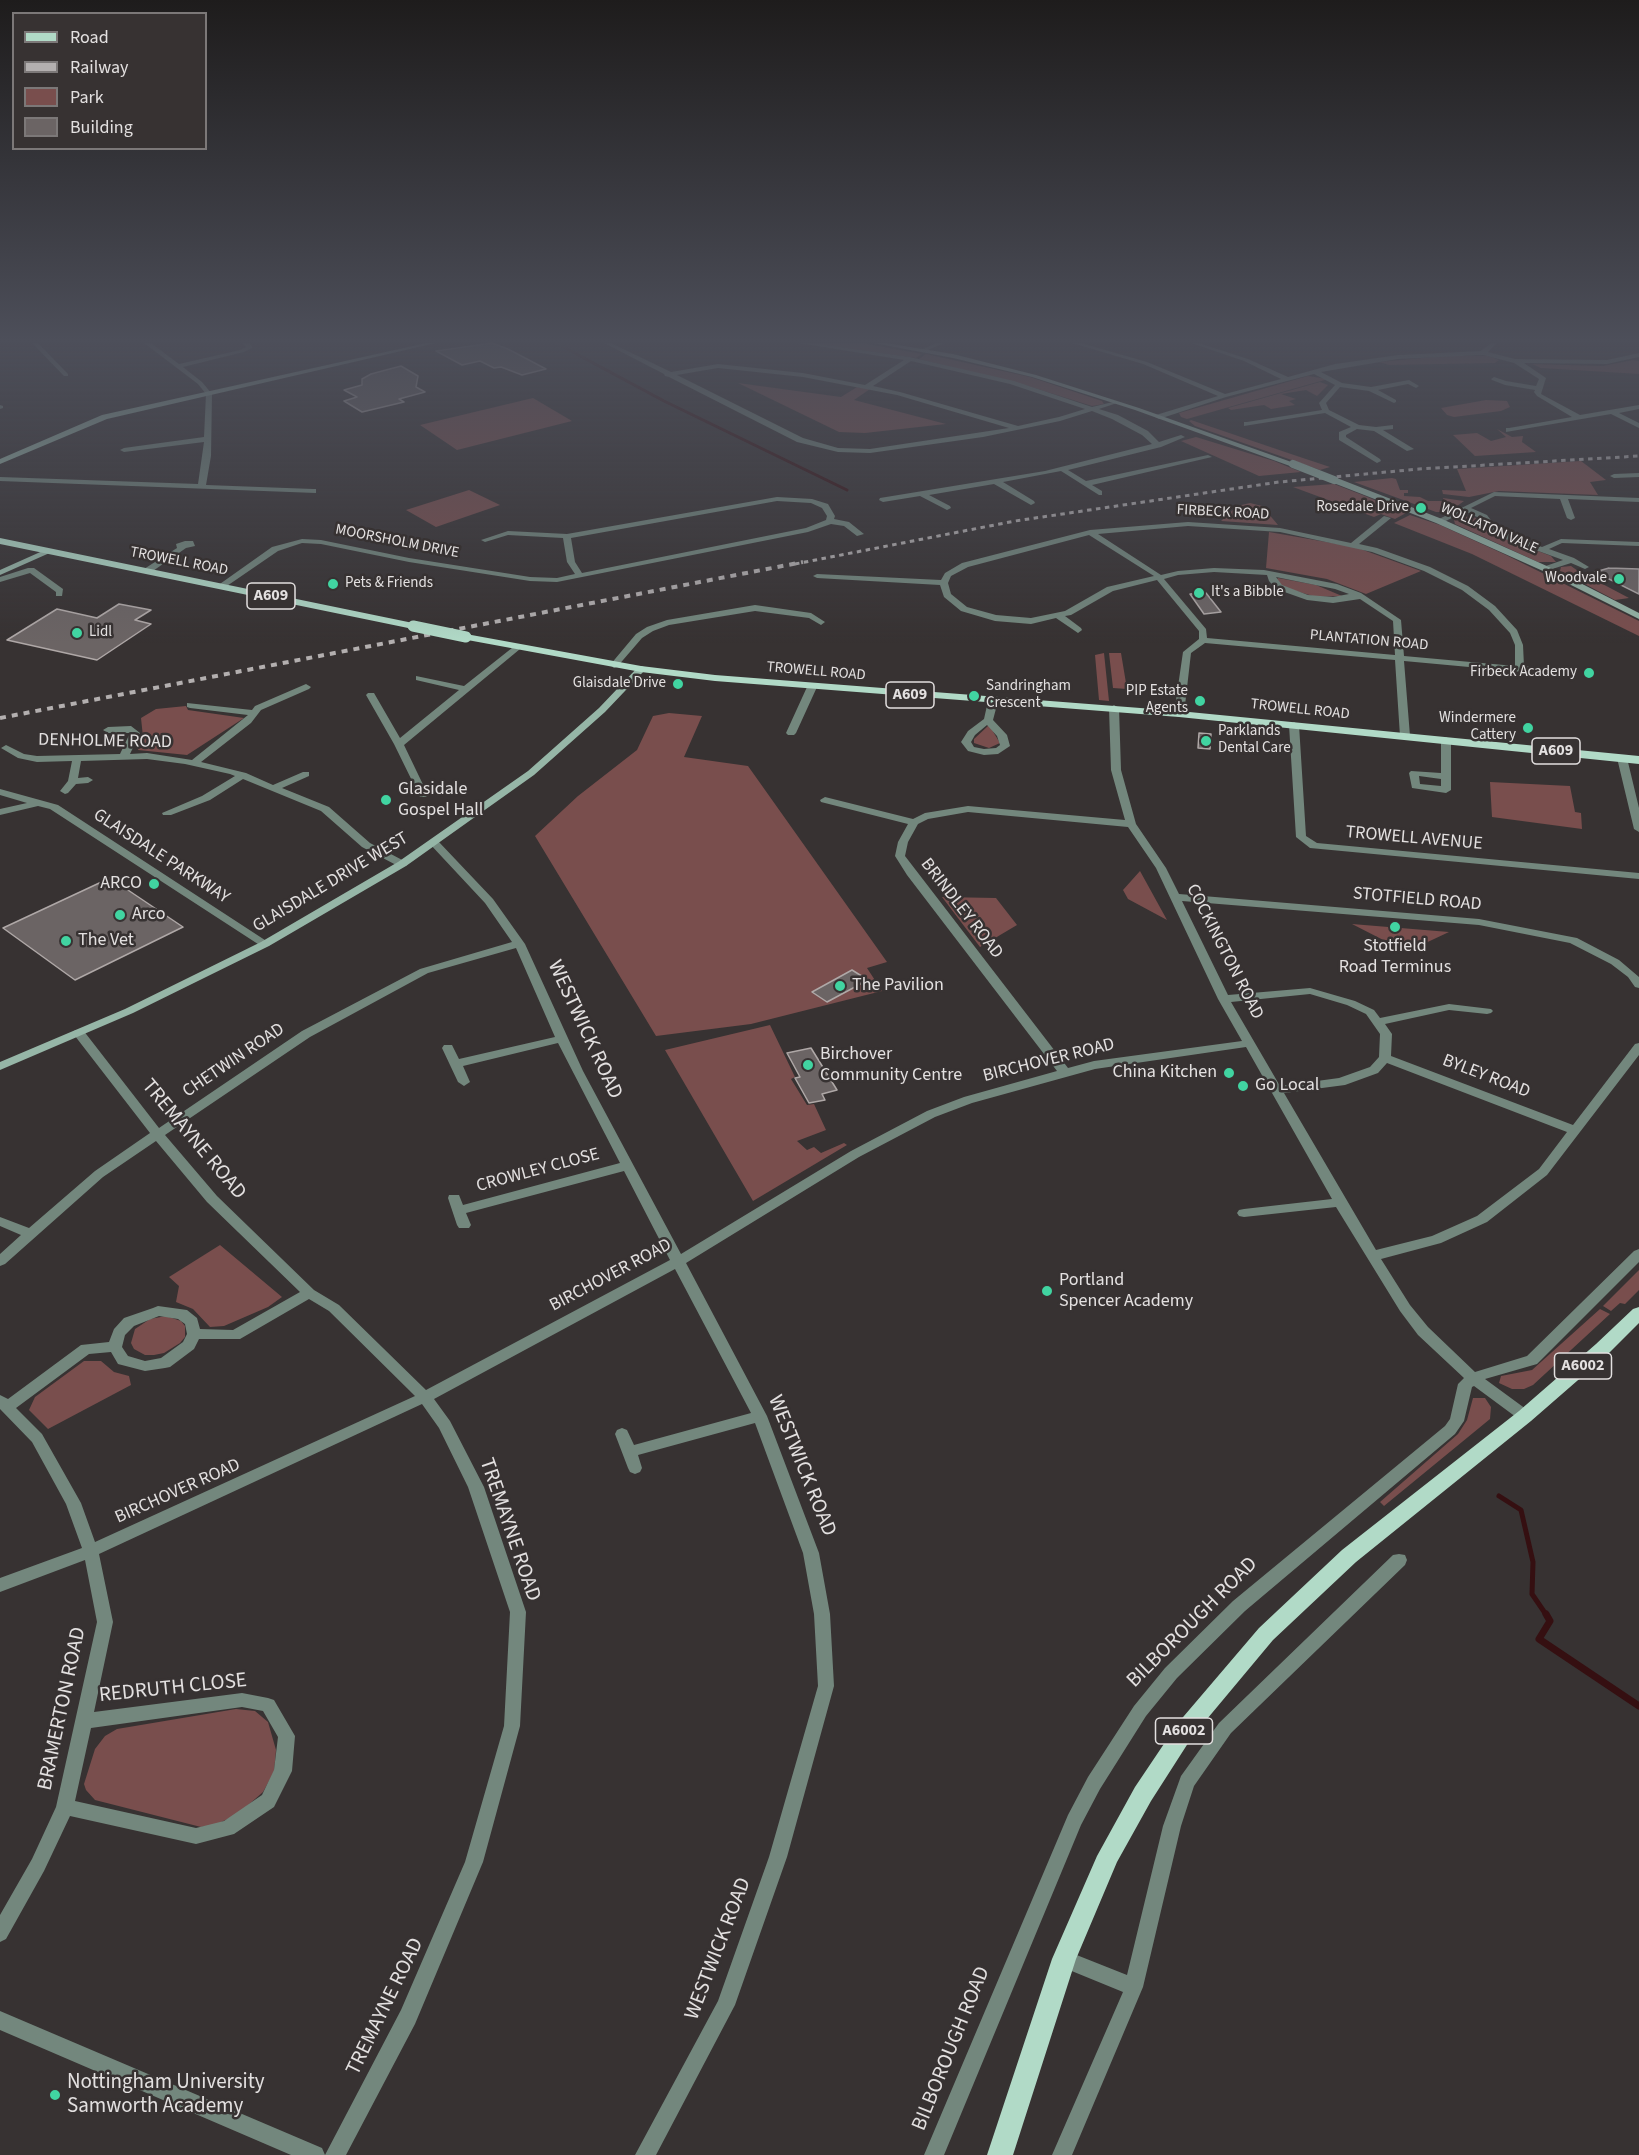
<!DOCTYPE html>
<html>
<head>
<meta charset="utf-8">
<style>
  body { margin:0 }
  #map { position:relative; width:1639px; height:2155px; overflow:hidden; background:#373232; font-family:"Source Sans 3",sans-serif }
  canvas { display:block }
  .legend { position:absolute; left:12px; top:12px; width:195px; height:138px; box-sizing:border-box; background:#373232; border:2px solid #7c7878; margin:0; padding:8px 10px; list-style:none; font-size:18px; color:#e3e0e0 }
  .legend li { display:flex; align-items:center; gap:12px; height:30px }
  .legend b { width:30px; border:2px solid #7c7878 }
</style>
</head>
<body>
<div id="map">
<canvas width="1639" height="2155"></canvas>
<ul class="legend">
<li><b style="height:8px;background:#b1dac7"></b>Road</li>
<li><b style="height:8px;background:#b3afaf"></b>Railway</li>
<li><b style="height:16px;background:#794e4d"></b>Park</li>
<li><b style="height:16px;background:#6b6464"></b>Building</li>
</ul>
</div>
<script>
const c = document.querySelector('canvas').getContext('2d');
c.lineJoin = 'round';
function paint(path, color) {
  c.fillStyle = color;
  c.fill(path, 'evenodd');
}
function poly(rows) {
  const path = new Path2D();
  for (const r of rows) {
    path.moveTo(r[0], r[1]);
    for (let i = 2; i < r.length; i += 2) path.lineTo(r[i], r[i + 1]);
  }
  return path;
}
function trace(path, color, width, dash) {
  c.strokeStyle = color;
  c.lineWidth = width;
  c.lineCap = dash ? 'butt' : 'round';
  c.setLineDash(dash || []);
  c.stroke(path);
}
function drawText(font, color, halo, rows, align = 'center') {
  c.font = font + ' "Source Sans 3",sans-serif';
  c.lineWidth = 5;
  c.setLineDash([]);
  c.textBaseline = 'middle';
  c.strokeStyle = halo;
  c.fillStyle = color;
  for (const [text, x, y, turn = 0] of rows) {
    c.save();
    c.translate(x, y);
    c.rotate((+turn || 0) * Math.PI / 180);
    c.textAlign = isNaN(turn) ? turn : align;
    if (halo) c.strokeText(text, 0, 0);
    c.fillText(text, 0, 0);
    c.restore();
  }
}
paint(poly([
  [811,343,862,343,922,354,916,358],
  [926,354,1030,377,1102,401,1104,404,1092,406,1028,386,919,359],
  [1443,356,1488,356,1499,360,1495,363,1389,365,1379,362],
  [1633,360,1639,361,1639,374,1541,368,1532,364,1603,366],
  [1308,376,1328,379,1187,419,1181,417,1179,413],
  [1320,382,1328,385,1317,396,1306,390,1281,394,1296,399,1289,401,1295,405,1271,409,1264,405,1231,410,1228,408],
  [738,383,841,397,857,387,870,389,854,400,946,424,865,433,839,432],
  [533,398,572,421,457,450,420,425],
  [1486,400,1507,401,1510,407,1501,411,1454,417,1447,415,1441,408],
  [1191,420,1291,454,1330,467,1320,470,1195,426,1189,421],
  [1497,429,1512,437,1523,436,1522,442,1536,452,1475,456,1453,435,1477,433,1491,441,1506,437],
  [1196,437,1274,461,1301,472,1259,476,1181,441],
  [1581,461,1606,480,1590,482,1598,495,1499,491,1469,497,1443,494,1442,490,1466,491,1457,469],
  [1392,478,1396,479,1400,490,1408,490,1408,493,1404,493,1404,496,1420,497,1428,501,1444,501,1443,498,1464,501,1449,512,1436,512,1354,482],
  [1334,484,1365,496,1406,513,1395,519,1381,514,1374,517,1293,487],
  [469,490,500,505,436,527,406,510],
  [1250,503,1262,506,1278,525,1221,521,1237,506],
  [1410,515,1440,525,1506,555,1639,621,1639,636,1472,554,1394,523],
  [1461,516,1477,518,1493,534,1551,556,1556,562,1538,562,1455,524,1454,520],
  [1269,532,1355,547,1421,571,1366,594,1327,579,1266,568],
  [1571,566,1578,571,1629,598,1615,600,1560,571,1561,567],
  [1278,578,1316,585,1342,596,1316,597,1286,588,1276,581],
  [1104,653,1109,701,1099,700,1095,655],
  [1109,653,1121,653,1127,689,1113,688],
  [186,706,188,710,244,718,187,755,138,750,143,737,141,718,156,709],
  [669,713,702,716,684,757,748,766,887,962,867,968,882,991,751,1024,656,1036,535,836,578,796,637,750,653,716],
  [989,725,1000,743,989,748,974,743,974,739],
  [1490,782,1570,786,1575,812,1581,813,1582,829,1492,817],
  [1140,871,1167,920,1128,899,1123,890],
  [942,897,996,898,1017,925,980,947],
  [1352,924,1449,932,1417,947,1393,945],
  [770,1025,795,1077,791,1079,807,1105,814,1104,826,1130,797,1141,807,1150,814,1147,821,1153,844,1143,847,1145,753,1201,665,1050],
  [220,1245,282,1297,268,1307,224,1326,210,1327,193,1309,176,1302,179,1286,169,1277],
  [1639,1270,1639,1290,1625,1304,1620,1303,1611,1311,1603,1306],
  [1600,1309,1610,1314,1533,1385,1524,1389,1512,1389,1499,1383,1501,1376,1532,1370],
  [166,1316,181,1321,185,1326,185,1337,180,1343,164,1353,154,1355,145,1355,134,1349,131,1343,135,1329,150,1319],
  [84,1361,101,1361,114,1372,129,1376,131,1385,48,1429,29,1410,35,1397],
  [1473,1398,1485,1398,1491,1407,1490,1419,1384,1506,1380,1502,1458,1434,1467,1420],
  [236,1709,255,1711,268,1722,276,1750,274,1772,263,1792,238,1814,215,1825,201,1827,95,1800,86,1790,84,1784,95,1749,105,1736,117,1729]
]), '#794e4d');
trace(poly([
  [556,343,664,401,847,490]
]), '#350f11', 3);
trace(poly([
  [1499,1496,1521,1510,1533,1562,1532,1594,1547,1616]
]), '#350f11', 5);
trace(poly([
  [1546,1614,1550,1621,1539,1639,1639,1706]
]), '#350f11', 7);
const building = poly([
  [492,343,508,349,546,369,522,375,501,367,494,368,480,361,462,365,436,351,492,343],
  [401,366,418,376,416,387,425,392,399,399,404,402,362,412,344,401,357,397,344,390,362,385,362,379,371,374,401,366],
  [1609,568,1639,569,1639,594,1595,572,1609,568],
  [1206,593,1221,612,1204,614,1190,594,1206,593],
  [119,604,151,610,135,620,151,624,97,660,7,640,57,609,97,618,119,604],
  [1199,733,1211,734,1210,749,1198,748,1199,733],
  [110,878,183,927,75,980,3,928,110,878],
  [852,970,868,980,827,1002,812,992,852,970],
  [811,1048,837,1090,822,1094,825,1100,809,1103,795,1078,800,1077,787,1053,811,1048]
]);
paint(building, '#6b6464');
trace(building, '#afa8a7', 1.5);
paint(poly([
  [32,343,38,343,68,374,68,376,64,376,32,343],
  [144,343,151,343,179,364,240,350,246,347,242,343,249,343,252,346,252,348,244,352,183,367,202,382,212,394,211,456,206,485,313,489,316,489,316,493,0,481,0,477,198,484,204,442,124,452,120,450,124,448,204,437,206,394,198,384,144,343],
  [604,343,611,343,671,372,718,364,803,373,865,385,904,360,798,343,812,343,910,357,1014,381,1092,407,1117,401,1117,403,1099,409,1118,415,1148,431,1159,442,1181,435,1185,437,1161,447,1068,470,1086,481,1208,455,1212,457,1092,485,1102,491,1102,495,1099,495,1061,471,1003,482,1034,501,1035,503,1031,505,994,484,929,495,950,506,951,508,947,510,920,496,883,502,879,500,880,498,1045,471,1152,444,1142,435,1112,419,1092,411,1060,421,983,437,870,453,838,452,797,442,669,377,665,376,664,374,604,343],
  [911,361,1010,384,1085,409,1059,417,1018,426,900,392,873,386,911,361],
  [718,368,803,377,897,395,1009,428,870,449,838,448,803,438,677,375,718,368],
  [936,343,944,343,926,351,921,350,936,343],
  [1072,343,1081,343,1147,362,1225,394,1281,379,1244,361,1191,343,1199,343,1248,359,1288,377,1335,364,1398,355,1481,351,1491,343,1497,343,1488,352,1515,359,1607,360,1639,353,1639,357,1607,364,1524,363,1546,378,1541,394,1580,415,1639,405,1639,409,1619,413,1639,423,1639,428,1611,414,1506,432,1506,428,1509,428,1572,417,1537,396,1534,392,1535,390,1505,385,1492,380,1491,379,1494,377,1506,381,1536,386,1539,379,1514,363,1483,355,1398,359,1321,372,1342,383,1371,387,1409,380,1419,386,1416,388,1408,384,1378,390,1396,400,1396,402,1394,403,1369,391,1340,387,1326,403,1329,410,1359,425,1376,427,1393,425,1393,429,1383,430,1414,449,1407,451,1374,431,1357,429,1346,435,1346,437,1380,459,1381,461,1377,463,1339,440,1339,432,1351,427,1325,413,1244,426,1244,422,1247,422,1322,410,1319,403,1335,385,1314,374,1226,397,1159,419,1155,417,1156,415,1218,396,1143,364,1072,343],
  [0,405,3,406,3,408,0,409,0,405],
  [1639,473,1639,477,1614,478,1610,476,1614,474,1639,473],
  [1494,492,1639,498,1639,502,1568,499,1575,518,1571,520,1567,518,1560,499,1495,496,1471,508,1487,515,1496,527,1506,533,1542,547,1561,539,1639,542,1639,546,1562,543,1549,549,1574,558,1589,567,1585,569,1571,563,1546,571,1543,571,1543,567,1563,560,1500,537,1490,531,1481,519,1465,511,1442,523,1435,521,1494,492],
  [777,497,812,499,828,504,835,516,834,519,849,522,864,534,857,536,844,526,831,524,808,532,557,582,530,581,409,562,321,544,302,543,278,551,224,588,217,586,272,547,302,539,321,540,409,558,530,577,557,578,575,574,567,562,563,538,508,535,485,542,481,540,508,531,567,534,777,497],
  [777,501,811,503,822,508,827,516,826,520,806,528,582,573,575,562,571,538,777,501],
  [1384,516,1391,518,1359,544,1377,548,1430,567,1468,586,1495,606,1517,630,1523,645,1524,666,1537,668,1538,670,1534,673,1404,661,1410,736,1405,739,1400,736,1395,660,1205,643,1191,653,1184,714,1179,717,1176,716,1174,714,1183,652,1199,639,1199,631,1157,580,1113,591,1071,615,1065,616,1081,628,1082,630,1078,633,1056,618,1031,624,995,621,961,611,944,597,940,585,817,578,813,576,817,574,941,580,945,573,962,563,1090,530,1188,522,1280,528,1351,543,1384,516],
  [1188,526,1280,532,1372,552,1424,571,1462,590,1489,610,1510,633,1515,645,1515,666,1404,656,1401,620,1361,593,1337,584,1264,570,1214,568,1178,571,1161,575,1098,534,1188,526],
  [1089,535,1154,576,1107,587,1065,611,1031,618,996,615,967,607,951,594,948,583,951,576,968,567,1089,535],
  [1214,572,1267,575,1269,581,1276,589,1307,600,1333,603,1360,599,1393,621,1395,655,1207,638,1206,629,1164,579,1178,575,1214,572],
  [1276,577,1335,589,1349,594,1333,597,1308,595,1282,585,1276,577],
  [185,541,193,541,195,546,186,548,150,573,144,573,144,569,177,548,176,544,185,541],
  [28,568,34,568,63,589,62,596,56,596,56,592,30,573,0,582,0,577,28,568],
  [755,605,811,613,825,622,821,625,809,618,755,611,669,625,653,631,642,638,617,667,614,668,610,665,636,634,647,627,667,620,755,605],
  [517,644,520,645,520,649,404,745,428,795,426,797,420,797,394,744,366,695,368,693,374,693,400,738,459,690,416,680,416,676,464,686,517,644],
  [306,684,311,687,309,689,261,710,251,723,201,762,246,773,273,785,303,772,309,772,309,776,282,788,329,807,370,843,406,862,407,864,406,866,398,866,362,847,321,811,243,779,210,800,171,815,163,815,162,813,202,796,235,776,230,774,185,764,147,759,81,761,78,778,88,777,93,780,88,783,76,784,68,793,65,794,60,791,68,781,72,761,37,762,18,758,1,748,6,745,24,754,37,756,120,754,130,733,108,733,103,730,108,727,131,726,140,733,130,754,147,753,192,760,248,715,190,708,187,707,187,703,252,710,255,706,306,684],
  [812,684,817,687,796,733,794,735,788,735,786,733,807,687,812,684],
  [993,698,998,701,993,720,1007,735,1010,746,998,754,984,755,968,751,961,742,968,731,984,719,988,701,993,698],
  [987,725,997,736,1000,745,996,748,984,749,974,747,971,742,975,735,987,725],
  [1114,705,1119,708,1121,770,1136,824,1166,868,1179,894,1479,919,1577,938,1619,960,1639,977,1639,988,1635,987,1628,977,1611,964,1570,943,1479,925,1182,901,1228,995,1310,988,1355,1001,1374,1010,1380,1018,1449,1004,1491,1009,1493,1011,1491,1013,1487,1014,1449,1010,1385,1024,1392,1034,1391,1056,1573,1125,1635,1044,1639,1043,1639,1055,1547,1175,1487,1222,1441,1243,1381,1259,1410,1305,1428,1327,1475,1372,1527,1356,1634,1251,1639,1249,1639,1262,1537,1364,1485,1379,1530,1412,1532,1416,1530,1420,1525,1422,1520,1420,1474,1386,1472,1387,1464,1421,1455,1434,1245,1611,1177,1678,1146,1716,1100,1789,1081,1825,944,2155,924,2155,1068,1815,1088,1777,1134,1706,1165,1668,1233,1601,1445,1426,1450,1419,1458,1384,1464,1378,1418,1335,1400,1311,1336,1207,1244,1217,1239,1216,1237,1213,1239,1210,1244,1209,1332,1199,1246,1047,1095,1069,972,1103,935,1117,859,1157,686,1263,767,1416,819,1553,830,1614,834,1686,787,1857,735,2005,656,2155,635,2155,718,2001,769,1857,818,1686,814,1614,803,1553,755,1423,638,1455,642,1468,640,1472,635,1474,630,1472,628,1468,615,1434,617,1430,622,1428,627,1430,634,1445,751,1413,675,1269,434,1399,450,1421,484,1487,526,1612,520,1726,483,1862,415,2024,346,2155,291,2155,0,2030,0,2011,322,2148,325,2155,401,2010,465,1862,504,1726,510,1612,468,1487,439,1428,422,1404,99,1554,113,1622,94,1712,242,1693,268,1698,274,1700,295,1736,292,1771,274,1807,234,1834,196,1844,70,1816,44,1871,6,1939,0,1942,0,1915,32,1859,56,1807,97,1622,85,1560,0,1592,0,1578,82,1548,66,1504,32,1442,0,1409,0,1395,8,1399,81,1345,109,1342,114,1329,124,1318,153,1308,158,1306,187,1310,197,1318,200,1329,233,1330,300,1292,207,1202,156,1141,103,1177,5,1264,0,1266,0,1254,21,1235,0,1226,0,1217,29,1228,95,1171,150,1133,75,1036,73,1033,75,1030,83,1030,159,1128,302,1031,420,969,512,942,485,903,429,843,434,840,438,841,493,899,525,944,583,1071,681,1254,851,1151,927,1111,964,1097,1057,1071,907,875,895,856,898,842,908,824,821,802,820,800,825,797,913,819,925,813,968,806,1125,820,1111,770,1109,708,1114,705],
  [968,812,1128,827,1156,868,1218,999,1242,1041,1094,1061,1068,1068,905,856,908,842,918,824,928,819,968,812],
  [516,948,555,1037,459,1059,452,1045,444,1045,442,1048,458,1082,464,1086,470,1082,463,1066,558,1043,620,1163,463,1205,459,1195,449,1195,448,1198,457,1225,459,1228,469,1228,471,1225,466,1213,624,1171,670,1260,426,1390,339,1305,314,1290,217,1196,165,1135,310,1037,428,973,516,948],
  [1310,994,1347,1005,1366,1014,1380,1034,1379,1057,1370,1067,1339,1078,1280,1086,1231,1002,1310,994],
  [1387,1063,1567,1132,1539,1169,1477,1216,1432,1236,1376,1250,1284,1093,1345,1085,1378,1073,1387,1063],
  [309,1299,329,1311,415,1396,95,1542,81,1503,42,1434,16,1408,89,1354,111,1352,118,1364,145,1371,165,1368,170,1367,194,1349,199,1339,240,1339,309,1299],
  [159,1316,178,1319,185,1324,187,1334,183,1342,161,1358,145,1361,128,1356,122,1347,125,1335,134,1326,159,1316],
  [242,1707,263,1711,278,1737,274,1770,262,1795,224,1821,196,1828,75,1801,91,1728,242,1707],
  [1294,722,1299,725,1306,836,1317,843,1639,873,1639,879,1310,848,1296,837,1289,725,1294,722],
  [1446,737,1451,740,1451,790,1446,793,1412,788,1409,773,1411,771,1441,773,1441,740,1446,737],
  [1419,776,1441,779,1441,786,1420,784,1419,776],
  [1622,755,1627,758,1639,808,1639,832,1634,829,1617,758,1622,755],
  [0,789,58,805,271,944,265,947,261,946,50,809,38,806,0,815,0,809,27,803,0,795,0,789],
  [1399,1554,1405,1555,1407,1560,1405,1565,1231,1733,1194,1786,1181,1826,1143,1987,1072,2155,1052,2155,1123,1992,1057,1965,1055,1959,1057,1953,1064,1950,1127,1975,1163,1826,1181,1776,1219,1723,1393,1555,1399,1554]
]), '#73877d');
paint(poly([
  [426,343,436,343,107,419,0,464,0,459,102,415,426,343],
  [873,343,886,343,953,354,1036,375,1139,408,1297,464,1290,466,1135,410,1032,377,953,358,873,343],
  [1331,478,1337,478,1442,519,1549,567,1639,613,1639,619,1543,571,1436,523,1331,482,1331,478],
  [47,549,54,551,0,575,0,570,47,549],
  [641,666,644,667,644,671,605,712,534,775,406,866,269,946,133,1013,0,1070,0,1062,125,1009,261,942,398,862,528,771,599,708,638,667,641,666]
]), '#96b6a7');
paint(poly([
  [0,538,413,623,418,626,413,629,0,544,0,538],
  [466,634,641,666,715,675,1179,711,1639,756,1639,764,1179,717,715,681,641,672,462,639,461,637,466,634],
  [1639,1307,1639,1323,1608,1354,1531,1421,1356,1562,1273,1640,1192,1737,1151,1801,1117,1862,1076,1959,1013,2155,987,2155,1052,1959,1097,1856,1135,1787,1178,1723,1259,1628,1342,1550,1519,1411,1596,1344,1633,1309,1639,1307]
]), '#b1dac7');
trace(poly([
  [795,564,1015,521,1279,482,1419,469,1639,456]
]), '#b3afaf', 3, [4.5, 4.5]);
trace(poly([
  [0,718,803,562]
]), '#b3afaf', 4, [6, 6]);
trace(poly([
  [1293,464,1334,480]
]), '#96b6a7', 8);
trace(poly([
  [413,626,466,637]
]), '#b1dac7', 11);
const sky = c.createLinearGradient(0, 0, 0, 644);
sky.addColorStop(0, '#1e1c1c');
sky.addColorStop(0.53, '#4d4f5a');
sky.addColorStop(1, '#4d4f5a00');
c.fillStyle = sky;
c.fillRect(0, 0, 1639, 644);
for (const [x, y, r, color] of [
  [1421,508,6,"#41d4a1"],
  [1619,579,6,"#41d4a1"],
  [333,584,6,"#41d4a1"],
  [1199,593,6,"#41d4a1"],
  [77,633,6,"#41d4a1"],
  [1589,673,6,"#41d4a1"],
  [678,684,6,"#41d4a1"],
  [974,696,6,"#41d4a1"],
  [1200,701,6,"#41d4a1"],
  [1528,728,6,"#41d4a1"],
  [1206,741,6,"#41d4a1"],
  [386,800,6,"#41d4a1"],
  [154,884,6,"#41d4a1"],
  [120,915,6,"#41d4a1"],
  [1395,927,6,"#41d4a1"],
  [66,941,6,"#41d4a1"],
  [840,986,6,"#41d4a1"],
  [808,1065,6,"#41d4a1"],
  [1229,1073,6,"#41d4a1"],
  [1243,1086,6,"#41d4a1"],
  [1047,1291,6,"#41d4a1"],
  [55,2095,6,"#41d4a1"]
]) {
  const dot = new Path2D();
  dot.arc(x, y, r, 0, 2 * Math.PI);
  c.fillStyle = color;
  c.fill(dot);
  trace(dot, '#373232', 2);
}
drawText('15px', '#e3e0e0', '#373232', [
  ["Rosedale Drive",1409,508],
  ["Woodvale",1607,579],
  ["Pets & Friends",345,584,"left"],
  ["It's a Bibble",1211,593,"left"],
  ["Lidl",89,633,"left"],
  ["Firbeck Academy",1577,673],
  ["Glaisdale Drive",666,684],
  ["Sandringham",986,687,"left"],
  ["Crescent",986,704,"left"],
  ["PIP Estate",1188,692],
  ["Agents",1188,709],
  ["Windermere",1516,719],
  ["Cattery",1516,736],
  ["Parklands",1218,732,"left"],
  ["Dental Care",1218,749,"left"]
], 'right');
drawText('15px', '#e3e0e0', '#373232', [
  ["FIRBECK ROAD",1223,513,3],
  ["WOLLATON VALE",1489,529,24],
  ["MOORSHOLM DRIVE",397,542,11],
  ["TROWELL ROAD",179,562,11],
  ["PLANTATION ROAD",1369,641,5],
  ["TROWELL ROAD",816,672,5],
  ["TROWELL ROAD",1300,710,6]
]);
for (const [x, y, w] of [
  [271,596,48],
  [910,695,48],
  [1556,751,48],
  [1583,1366,57],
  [1184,1731,57]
]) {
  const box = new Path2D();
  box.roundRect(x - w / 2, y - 13, w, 26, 4.5);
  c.fillStyle = '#373232';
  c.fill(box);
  trace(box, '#e3e0e0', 1.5);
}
drawText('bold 16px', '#e3e0e0', null, [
  ["A609",271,596],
  ["A609",910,695],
  ["A609",1556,751],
  ["A6002",1583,1366],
  ["A6002",1184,1731]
]);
drawText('18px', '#e3e0e0', '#373232', [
  ["DENHOLME ROAD",105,742,1],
  ["TROWELL AVENUE",1414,839,5],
  ["GLAISDALE PARKWAY",161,857,33],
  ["GLAISDALE DRIVE WEST",331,883,-31],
  ["STOTFIELD ROAD",1417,900,5],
  ["BRINDLEY ROAD",961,909,52],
  ["COCKINGTON ROAD",1224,952,63],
  ["CHETWIN ROAD",234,1061,-34],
  ["BIRCHOVER ROAD",1049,1061,-14],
  ["BYLEY ROAD",1486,1077,21],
  ["CROWLEY CLOSE",538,1171,-15],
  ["BIRCHOVER ROAD",611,1276,-28],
  ["BIRCHOVER ROAD",178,1492,-24]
]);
drawText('18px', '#e3e0e0', '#373232', [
  ["Glasidale",398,790],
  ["Gospel Hall",398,811],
  ["ARCO",142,884,"right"],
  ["Arco",132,915],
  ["The Vet",78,941],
  ["Stotfield",1395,947,"center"],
  ["Road Terminus",1395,968,"center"],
  ["The Pavilion",852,986],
  ["Birchover",820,1055],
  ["Community Centre",820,1076],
  ["China Kitchen",1217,1073,"right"],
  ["Go Local",1255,1086],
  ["Portland",1059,1281],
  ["Spencer Academy",1059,1302]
], 'left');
drawText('21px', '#e3e0e0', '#373232', [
  ["WESTWICK ROAD",584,1030,65],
  ["TREMAYNE ROAD",193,1140,50],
  ["WESTWICK ROAD",801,1466,68],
  ["TREMAYNE ROAD",509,1530,71],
  ["BILBOROUGH ROAD",1193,1623,-45],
  ["REDRUTH CLOSE",173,1689,-6],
  ["BRAMERTON ROAD",63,1709,-78],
  ["WESTWICK ROAD",719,1949,-69],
  ["TREMAYNE ROAD",386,2007,-64],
  ["BILBOROUGH ROAD",952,2049,-68]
]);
drawText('21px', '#e3e0e0', '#373232', [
  ["Nottingham University",67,2083],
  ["Samworth Academy",67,2107]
], 'left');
</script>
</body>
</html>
